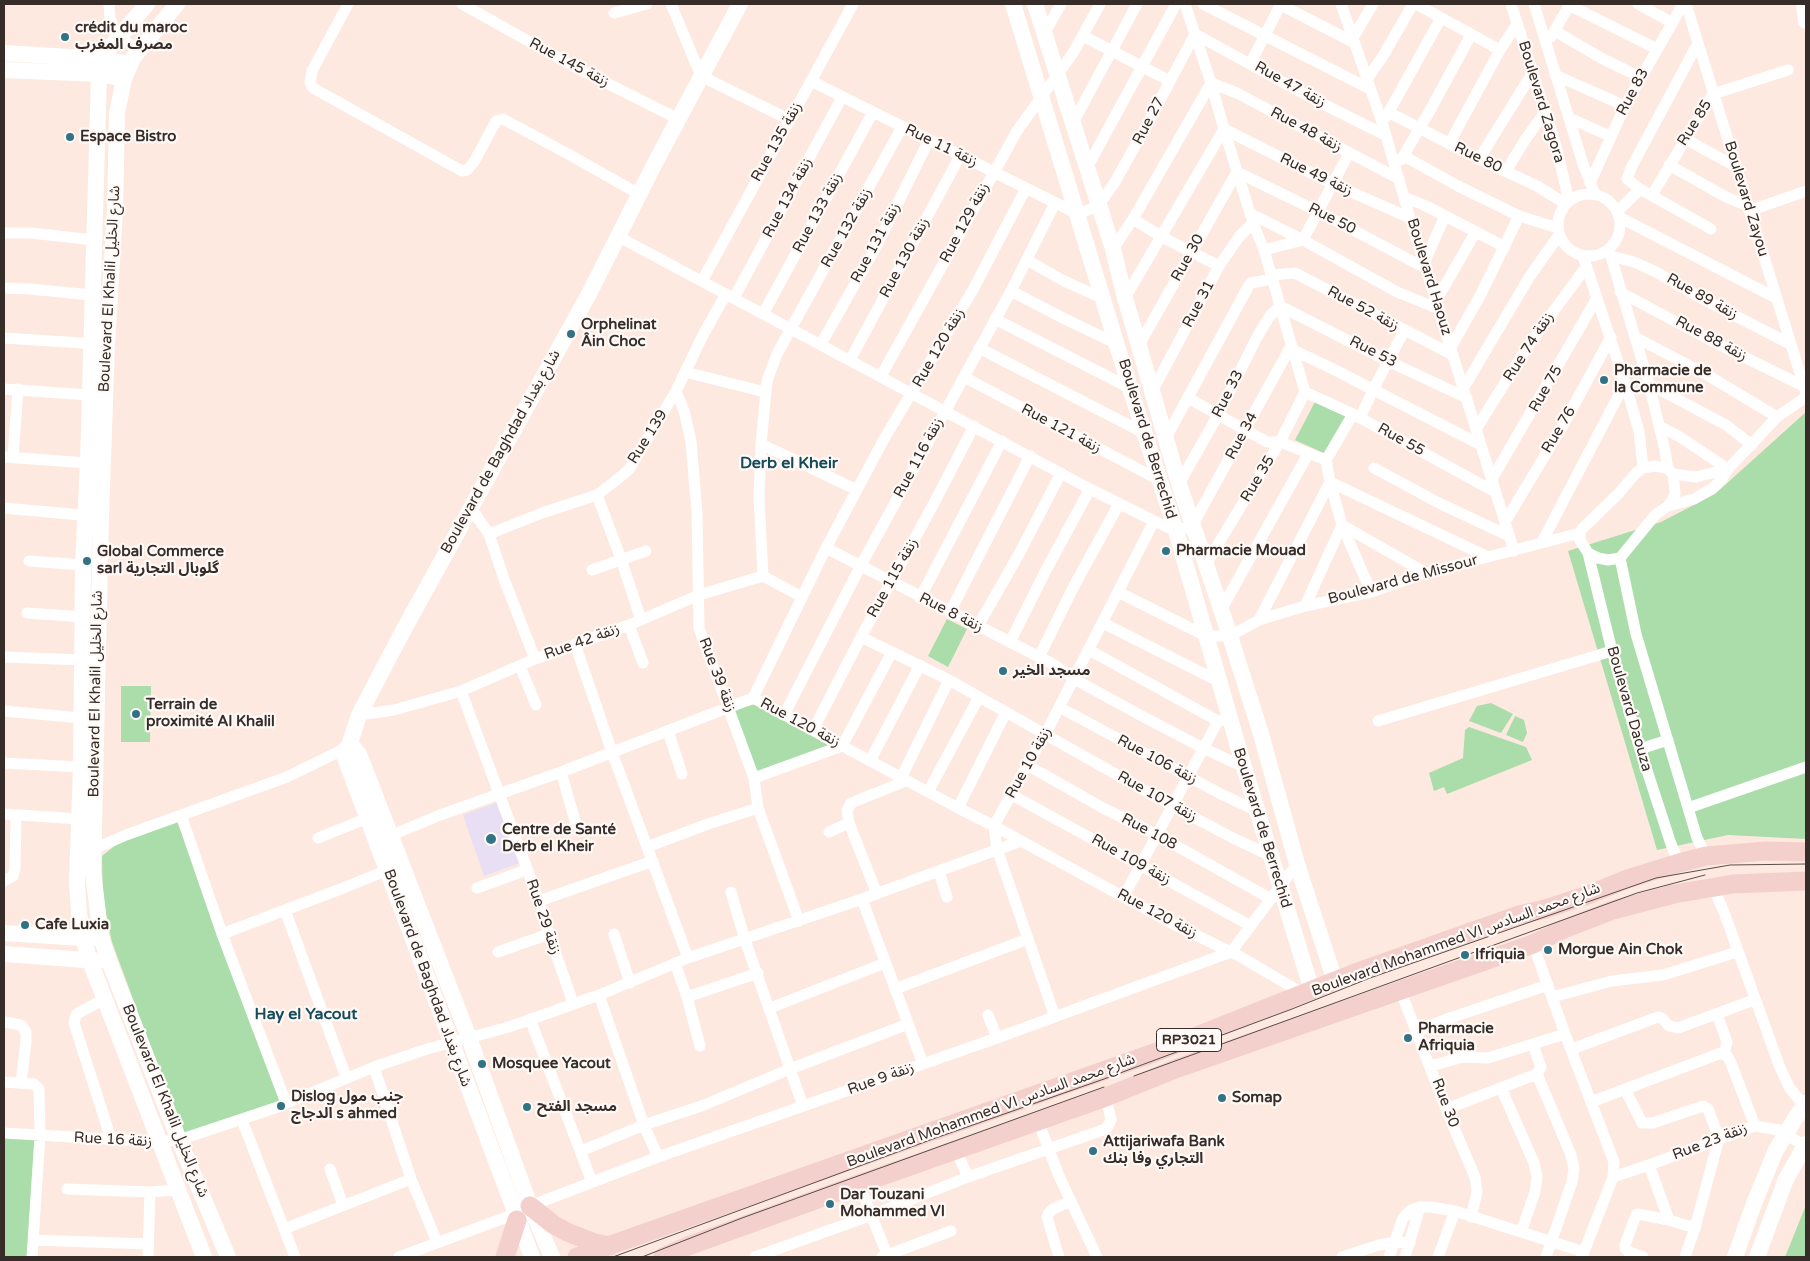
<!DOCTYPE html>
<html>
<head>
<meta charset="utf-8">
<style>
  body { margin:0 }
  #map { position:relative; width:1810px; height:1261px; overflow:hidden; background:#fde9df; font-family:"Varela Round",sans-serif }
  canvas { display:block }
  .frame { position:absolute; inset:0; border:5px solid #362d28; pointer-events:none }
</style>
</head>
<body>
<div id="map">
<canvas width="1810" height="1261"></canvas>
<div class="frame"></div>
</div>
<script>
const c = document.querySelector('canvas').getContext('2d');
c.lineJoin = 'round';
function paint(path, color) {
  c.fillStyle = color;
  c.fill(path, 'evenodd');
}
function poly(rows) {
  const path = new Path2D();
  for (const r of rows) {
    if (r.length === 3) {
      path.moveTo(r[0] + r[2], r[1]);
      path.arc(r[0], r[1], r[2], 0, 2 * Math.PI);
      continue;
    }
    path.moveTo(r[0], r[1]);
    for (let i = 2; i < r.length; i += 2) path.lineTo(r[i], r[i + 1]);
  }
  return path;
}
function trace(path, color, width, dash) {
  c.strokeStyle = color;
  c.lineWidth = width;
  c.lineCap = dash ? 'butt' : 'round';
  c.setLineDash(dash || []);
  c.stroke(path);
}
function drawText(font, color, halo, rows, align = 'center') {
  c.font = font + ' "Varela Round","Noto Sans Arabic",sans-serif';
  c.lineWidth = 4.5;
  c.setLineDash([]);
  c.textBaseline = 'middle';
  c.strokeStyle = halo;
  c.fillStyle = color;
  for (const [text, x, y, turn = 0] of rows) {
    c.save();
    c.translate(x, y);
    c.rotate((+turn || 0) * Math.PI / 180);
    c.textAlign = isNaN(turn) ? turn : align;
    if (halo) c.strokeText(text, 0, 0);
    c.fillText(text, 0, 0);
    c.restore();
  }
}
paint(poly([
  [498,802,520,863,484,876,463,815]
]), '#e8dff5');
paint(poly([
  [1317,398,1349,416,1328,455,1295,440],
  [1806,412,1806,839,1728,835,1657,850,1568,551,1661,522,1715,494],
  [947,619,967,629,948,667,928,656],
  [121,686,151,686,150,742,121,742],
  [1491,703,1513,714,1501,733,1469,721,1477,706],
  [755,704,806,733,830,746,755,773,732,711],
  [1515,716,1524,720,1527,733,1523,742,1506,735],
  [1469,727,1526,747,1532,760,1447,794,1444,787,1434,791,1429,773,1463,758,1465,730],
  [180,817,284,1104,184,1138,112,942,103,902,102,856,127,836],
  [4,1134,40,1137,32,1257,4,1257],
  [1806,1205,1806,1257,1785,1257]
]), '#aadda9');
trace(poly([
  [109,4,110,18,114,29,119,36,138,51],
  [348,4,312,71,310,82,313,88,462,171,467,170,474,162,496,121,503,119,570,155,639,194],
  [462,4,573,66,678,119],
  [671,4,701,76,790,120],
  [1185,4,1211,83,1224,129,1253,223,1264,250,1305,392],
  [1203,4,1370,89],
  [1279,4,1355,43],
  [1341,4,1382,122,1410,218,1514,551],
  [1416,4,1500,50],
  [1511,4,1556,146,1569,201],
  [1534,4,1583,164,1595,194],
  [1638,4,1671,22],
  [1686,4,1806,393],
  [1569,5,1657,49],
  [614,13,647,4],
  [1555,31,1601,58,1640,77],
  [1044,34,1061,4],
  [1083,36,1170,81],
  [1551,37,1570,4],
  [1353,38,1373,4],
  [1698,43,1631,168,1627,179,1640,189,1711,229],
  [1250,64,1281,4],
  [1555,75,1625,106],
  [1367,79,1383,56,1413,4],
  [811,81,1078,214,1098,206,1115,182,1150,119,1195,34,1319,102,1385,135],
  [1390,113,1479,159,1537,186,1566,204],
  [1386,117,1441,18],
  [1569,118,1610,136],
  [1074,121,1137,4],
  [1685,139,1735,166],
  [1449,144,1500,50,1517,24],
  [1404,156,1458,186,1519,216,1558,228],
  [1479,159,1533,72],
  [1401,160,1428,114,1471,35],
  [1669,165,1726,197,1748,206],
  [1088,166,1176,4],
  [1506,171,1525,140,1545,112],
  [1590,183,1625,106,1683,4],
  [1589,225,31],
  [1652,195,1713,94,1788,70],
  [1404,197,1426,206,1505,247],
  [1749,211,1806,191],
  [1617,212,1640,189],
  [1251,214,1303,240,1397,292,1439,309],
  [1619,217,1776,298],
  [1133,219,1162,237,1219,266],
  [4,233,31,233,94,240],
  [619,237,1090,489,1154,521,1176,531,1192,526,1291,346],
  [1113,249,1133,219,1211,83,1237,93,1399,179],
  [1264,250,1303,240,1349,153],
  [1609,250,1649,384,1664,446,1668,469],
  [1583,256,1625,383,1639,431,1643,468],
  [1611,256,1634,262,1656,272,1699,297,1790,344],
  [1027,260,1064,281,1104,299],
  [1424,263,1445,216],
  [1271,275,1295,273,1453,355],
  [702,281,853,4],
  [4,288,30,289,92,295],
  [1011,291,1063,318,1117,344],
  [1620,292,1710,340,1803,386],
  [734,298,842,97],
  [1125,298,1224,129,1333,184,1410,218],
  [1436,301,1475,233],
  [763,314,873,112],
  [995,319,1130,388],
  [1635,337,1709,376,1777,417],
  [4,338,97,344],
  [821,344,877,245,929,140],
  [1139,345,1237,172,1319,212,1425,268],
  [1451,347,1481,294,1519,216],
  [979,348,1146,434],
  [1293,350,1331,368,1481,445],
  [850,360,960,156],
  [685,372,765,392],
  [881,376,1017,131,1073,53,1100,4],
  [964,377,1159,480],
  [1649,384,1726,425,1752,445],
  [1464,387,1530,276,1559,235],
  [4,389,89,395],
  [1153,390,1219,266,1239,237,1253,223],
  [676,391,684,411,691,441,697,513,699,628,754,778,758,808,799,921],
  [1305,392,1353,414,1495,492],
  [1188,398,1267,442,1280,442,1326,460],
  [1353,414,1326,460,1330,482,1342,525,1371,592],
  [1360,418,1373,390,1404,331],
  [1659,426,1680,437,1728,469],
  [1476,429,1528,346,1586,267],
  [1167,436,1248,287,1251,283,1272,279],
  [761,444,857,490],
  [4,457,88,463],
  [13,457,18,389],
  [1655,466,1668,469,1673,474,1675,493,1673,499,1668,506,1656,514,1620,558,1608,560,1598,558,1588,553,1580,540,1580,533,1582,529,1619,493,1636,473,1643,468,1655,466],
  [1374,468,1439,503,1509,536],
  [1673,474,1696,477,1728,469],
  [1492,479,1597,298],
  [1179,484,1218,415,1256,339,1269,317,1280,306,1388,361,1467,398],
  [597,495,621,559,641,620],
  [1668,506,1694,499,1713,488,1722,479,1728,469,1777,417,1806,397],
  [4,508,92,516],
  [471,508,489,534,504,579,535,659],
  [1505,522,1562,427,1611,337],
  [489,534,542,513,597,495,624,474,630,468,676,391,703,335,726,294],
  [1542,542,1625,383],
  [826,548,1053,664,1074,679,1140,715,1203,748,1244,767],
  [1588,553,1612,651,1640,749,1671,844,1679,863],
  [1620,558,1636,634,1697,838,1706,856],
  [29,561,83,565],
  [1206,564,1280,442,1305,392],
  [592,570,646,551],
  [763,576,759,498,761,444,767,381,777,354,902,127],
  [1118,592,1206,636,1230,636,1259,620,1305,606,1371,592,1426,573,1580,533],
  [920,598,1002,441],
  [1305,606,1342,525,1426,573],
  [1221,610,1308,454],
  [950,612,1030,456],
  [27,613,84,617],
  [1259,620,1330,482,1488,557],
  [1103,623,1220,682],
  [629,625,643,663],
  [978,626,1019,554,1061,473],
  [861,637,949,680,1172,806,1233,838,1271,856],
  [1010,642,1046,570,1090,489],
  [575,644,612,752,688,958],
  [1089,650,1218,721,1224,720],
  [4,657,82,660],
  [1039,657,1074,586,1119,504],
  [520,666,536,705],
  [461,691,539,901,549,934,573,1003],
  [753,698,958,808,994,826,1173,924,1239,956,1304,994],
  [753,698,826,548,884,439,974,288,1026,188],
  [1059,707,1219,793,1257,811],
  [4,711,82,718],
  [359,715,394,710,461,691,535,659,629,625,699,595,763,576,802,597],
  [784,715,860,567,1011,291,1055,203],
  [1378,721,1612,651],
  [813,730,861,637,933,505,974,426],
  [668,731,682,774],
  [1640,749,1668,740],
  [870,761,920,665],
  [4,763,81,767],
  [1027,765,1103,808,1157,835,1271,899],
  [561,772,576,824],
  [754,778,842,746,892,652],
  [901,778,949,680],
  [928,792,979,697],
  [1012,795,1251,926],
  [958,808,1006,712],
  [1688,808,1806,767],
  [4,814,80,819],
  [181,815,222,934,286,1103],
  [829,832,849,823],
  [318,838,368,818],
  [385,838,440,815,561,772,753,698],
  [647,847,708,824,758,808],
  [94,849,126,835,287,777,338,752,350,743],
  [939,872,947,897],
  [4,881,13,876,15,869,16,816],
  [1713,887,1724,912,1779,1065,1789,1087,1804,1106],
  [477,888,526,870],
  [731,892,745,940,803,1106],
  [877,894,849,823,847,810,851,803,906,781],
  [1124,896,1218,721],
  [862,899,923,1064],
  [539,901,653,861],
  [285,910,346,1077],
  [222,934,338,890,393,868],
  [614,934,630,983],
  [1533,944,1565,1034,1614,1162,1613,1177,1582,1257],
  [498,952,549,934],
  [675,963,687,997,700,1046],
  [895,989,1028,939],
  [1401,992,1446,1109,1475,1177,1477,1192,1471,1217],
  [599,995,644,1125,658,1157],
  [687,997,758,973],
  [1552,997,1612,981,1663,975,1737,952],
  [105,999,80,1012,76,1015,74,1023,111,1139],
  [770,1008,885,963],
  [1717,1014,1727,1042,1724,1054],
  [988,1015,997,1038],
  [1055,1017,997,849,994,826,1027,765,1045,735,1154,521],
  [530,1019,592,1182],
  [4,1022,21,1025,26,1032,26,1042,21,1083],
  [1416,1032,1444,1020,1548,985],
  [1572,1049,1658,1017,1662,1018,1669,1026,1678,1028,1754,1000],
  [1431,1066,1463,1057,1488,1058,1565,1034],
  [374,1067,411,1179,437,1242],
  [1537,1074,1571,1155,1574,1169,1572,1182,1546,1257],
  [4,1082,34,1084,39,1089,40,1136,32,1257],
  [1501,1088,1534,1163,1537,1177,1535,1192,1521,1232],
  [1625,1089,1642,1123,1653,1123,1703,1106,1708,1109,1719,1138,1695,1228,1685,1257],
  [1591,1102,1721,1053,1728,1057,1731,1063,1755,1126],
  [1446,1109,1537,1074,1541,1067,1533,1045],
  [242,1120,295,1257],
  [1038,1121,1059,1176,1097,1257],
  [4,1133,159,1142,179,1140,275,1108,374,1067,427,1049,509,1027,599,995,688,958,862,899,1021,841],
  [956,1150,968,1177],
  [581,1151,644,1125,704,1105,790,1069,908,1024],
  [1649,1165,1669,1220],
  [330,1169,343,1205],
  [1613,1177,1649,1165,1755,1126,1779,1130,1805,1146],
  [859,1184,888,1257],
  [67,1189,150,1192],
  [530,1206,658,1157,997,1038,1231,952,1297,864],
  [284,1229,411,1179],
  [33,1240,148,1244],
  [148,1257,150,1192,177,1190],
  [399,1257,515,1214],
  [755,1257,872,1215,968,1177,1103,1130,1107,1128,1111,1120,1106,1097],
  [882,1257,951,1231],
  [1059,1257,1047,1217,1048,1214,1053,1209,1071,1201],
  [1342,1257,1379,1245,1394,1242,1410,1243],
  [1389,1257,1403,1218,1411,1210,1420,1207,1431,1207,1455,1211,1584,1252],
  [1405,1257,1420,1207],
  [1438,1257,1455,1211],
  [1643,1257,1629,1252,1625,1248,1625,1245,1636,1215,1638,1214,1669,1220,1695,1228]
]), '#fff', 11);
trace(poly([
  [147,4,107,51,103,59,99,74,88,463,83,565,81,767,77,881,79,913,83,938,90,961,204,1257],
  [177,4,133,58,124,79,117,113,115,211,107,344,101,517,93,872,101,937,109,961,179,1140,228,1257],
  [1013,4,1130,388,1176,531,1244,767,1312,991],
  [1035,4,1113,249,1125,298,1179,484,1230,636,1261,734,1297,864,1335,981],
  [1804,4,1806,21],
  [4,53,103,59,130,64],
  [4,70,99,74,124,79],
  [350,743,359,754,469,1038,530,1206,552,1257],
  [4,933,83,938,94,938],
  [4,954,99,961],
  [532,1257,345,758,359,715,403,631,590,292,656,161,740,4],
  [1735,1257,1755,1201,1776,1150,1796,1117,1806,1103],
  [1757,1257,1786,1179,1806,1144]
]), '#fff', 16);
trace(poly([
  [530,1206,554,1225,567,1232,595,1243,610,1246],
  [505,1257,517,1220],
  [577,1257,1154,1053,1355,973,1519,915,1545,909,1588,895,1627,879,1679,863,1706,856,1766,851,1806,852],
  [663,1257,688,1246,859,1184,1106,1097,1178,1068,1533,944,1564,929,1613,910,1674,894,1733,884,1806,881]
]), '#f4d0cc', 19);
trace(poly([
  [1134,1076,1637,893,1705,875],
  [613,1257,930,1140,1104,1079,1292,1009,1370,978,1656,878,1730,865,1806,864],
  [642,1257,742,1218,1104,1087]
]), '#594e48', 1);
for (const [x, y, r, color] of [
  [65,37,5,"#317285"],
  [70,137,5,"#317285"],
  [571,334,5,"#317285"],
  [1604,380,5,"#317285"],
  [1166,551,5,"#317285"],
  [87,561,5,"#317285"],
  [1003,671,5,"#317285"],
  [136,714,5,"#317285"],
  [491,839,6,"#317285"],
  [25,925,5,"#317285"],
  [1548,950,5,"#317285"],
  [1465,955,5,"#317285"],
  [1408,1038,5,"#317285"],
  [482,1064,5,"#317285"],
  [1222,1098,5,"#317285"],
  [281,1106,5,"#317285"],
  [527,1107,5,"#317285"],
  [1093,1151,5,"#317285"],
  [830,1204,5,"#317285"]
]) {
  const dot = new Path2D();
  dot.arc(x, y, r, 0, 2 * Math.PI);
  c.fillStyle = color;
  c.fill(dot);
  trace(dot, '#fffaf7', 2);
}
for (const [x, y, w] of [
  [1189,1040,65]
]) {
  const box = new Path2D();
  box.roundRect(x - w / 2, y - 11.5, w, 23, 4);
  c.fillStyle = '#fffaf7';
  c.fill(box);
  trace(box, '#362d28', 1);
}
drawText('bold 14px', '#362d28', null, [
  ["RP3021",1189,1040]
]);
drawText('bold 15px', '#362d28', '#fffaf7', [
  ["crédit du maroc",75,28],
  ["مصرف المغرب",75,45],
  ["Espace Bistro",80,137],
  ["Orphelinat",581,325],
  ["Âin Choc",581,342],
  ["Pharmacie de",1614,371],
  ["la Commune",1614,388],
  ["Pharmacie Mouad",1176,551],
  ["Global Commerce",97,552],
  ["sarl گلوبال التجارية",97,569],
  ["مسجد الخير",1013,671],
  ["Terrain de",146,705],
  ["proximité Al Khalil",146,722],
  ["Centre de Santé",502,830],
  ["Derb el Kheir",502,847],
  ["Cafe Luxia",35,925],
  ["Morgue Ain Chok",1558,950],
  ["Ifriquia",1475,955],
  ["Pharmacie",1418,1029],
  ["Afriquia",1418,1046],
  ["Mosquee Yacout",492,1064],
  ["Dislog جنب مول",291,1097],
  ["الدجاج s ahmed",291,1114],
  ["Somap",1232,1098],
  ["مسجد الفتح",537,1107],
  ["Attijariwafa Bank",1103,1142],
  ["التجاري وفا بنك",1103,1159],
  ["Dar Touzani",840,1195],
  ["Mohammed VI",840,1212]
], 'left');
drawText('15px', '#362d28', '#fffaf7', [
  ["Rue 145 زنقة",569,63,28],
  ["Rue 47 زنقة",1290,85,29],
  ["Rue 83",1633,92,-62],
  ["Boulevard Zagora",1541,102,73],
  ["Rue 27",1149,121,-62],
  ["Rue 85",1695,123,-58],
  ["Rue 48 زنقة",1306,130,28],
  ["Rue 135 زنقة",777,142,-61],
  ["Rue 11 زنقة",941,146,26],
  ["Rue 80",1478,158,26],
  ["Rue 49 زنقة",1316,175,26],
  ["Rue 134 زنقة",788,198,-62],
  ["Boulevard Zayou",1746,199,73],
  ["Rue 133 زنقة",818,213,-62],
  ["Rue 50",1332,219,27],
  ["Rue 129 زنقة",965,223,-62],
  ["Rue 132 زنقة",847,228,-61],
  ["Rue 131 زنقة",876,243,-62],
  ["Rue 130 زنقة",905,258,-62],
  ["Rue 30",1188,258,-61],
  ["Boulevard Haouz",1429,277,73],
  ["Boulevard El Khalil شارع الخليل",110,289,-87],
  ["Rue 89 زنقة",1702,297,29],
  ["Rue 31",1199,304,-62],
  ["Rue 52 زنقة",1363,309,28],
  ["Rue 88 زنقة",1711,339,28],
  ["Rue 74 زنقة",1529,347,-57],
  ["Rue 120 زنقة",939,348,-60],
  ["Rue 53",1373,352,27],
  ["Rue 75",1546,389,-60],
  ["Rue 33",1228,394,-63],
  ["Rue 121 زنقة",1061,429,28],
  ["Rue 76",1559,430,-59],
  ["Rue 34",1242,436,-62],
  ["Rue 139",648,437,-58],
  ["Boulevard de Berrechid",1147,439,73],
  ["Rue 55",1401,440,29],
  ["Boulevard de Baghdad شارع بغداد",501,452,-61],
  ["Rue 116 زنقة",919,458,-62],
  ["Rue 35",1258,479,-59],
  ["Rue 115 زنقة",893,578,-61],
  ["Boulevard de Missour",1403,580,-15],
  ["Rue 8 زنقة",951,613,27],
  ["Rue 42 زنقة",582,642,-20],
  ["Rue 39 زنقة",717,675,69],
  ["Boulevard El Khalil شارع الخليل",96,694,-89],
  ["Boulevard Daouza",1629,709,74],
  ["Rue 120 زنقة",800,723,28],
  ["Rue 106 زنقة",1157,760,28],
  ["Rue 10 زنقة",1029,763,-61],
  ["Rue 107 زنقة",1157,797,29],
  ["Boulevard de Berrechid",1262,828,73],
  ["Rue 108",1149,832,28],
  ["Rue 109 زنقة",1131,860,29],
  ["Rue 120 زنقة",1157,914,28],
  ["Rue 29 زنقة",543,917,71],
  ["Boulevard Mohammed VI شارع محمد السادس",1456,940,-20],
  ["Boulevard de Baghdad شارع بغداد",427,978,70],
  ["Rue 9 زنقة",881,1079,-20],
  ["Boulevard El Khalil شارع الخليل",165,1101,68],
  ["Rue 30",1445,1103,69],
  ["Boulevard Mohammed VI شارع محمد السادس",991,1111,-20],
  ["Rue 16 زنقة",113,1140,3],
  ["Rue 23 زنقة",1710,1142,-21]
]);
drawText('bold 16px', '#154b5a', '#fffaf7', [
  ["Derb el Kheir",789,464],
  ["Hay el Yacout",306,1015]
]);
</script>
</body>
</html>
